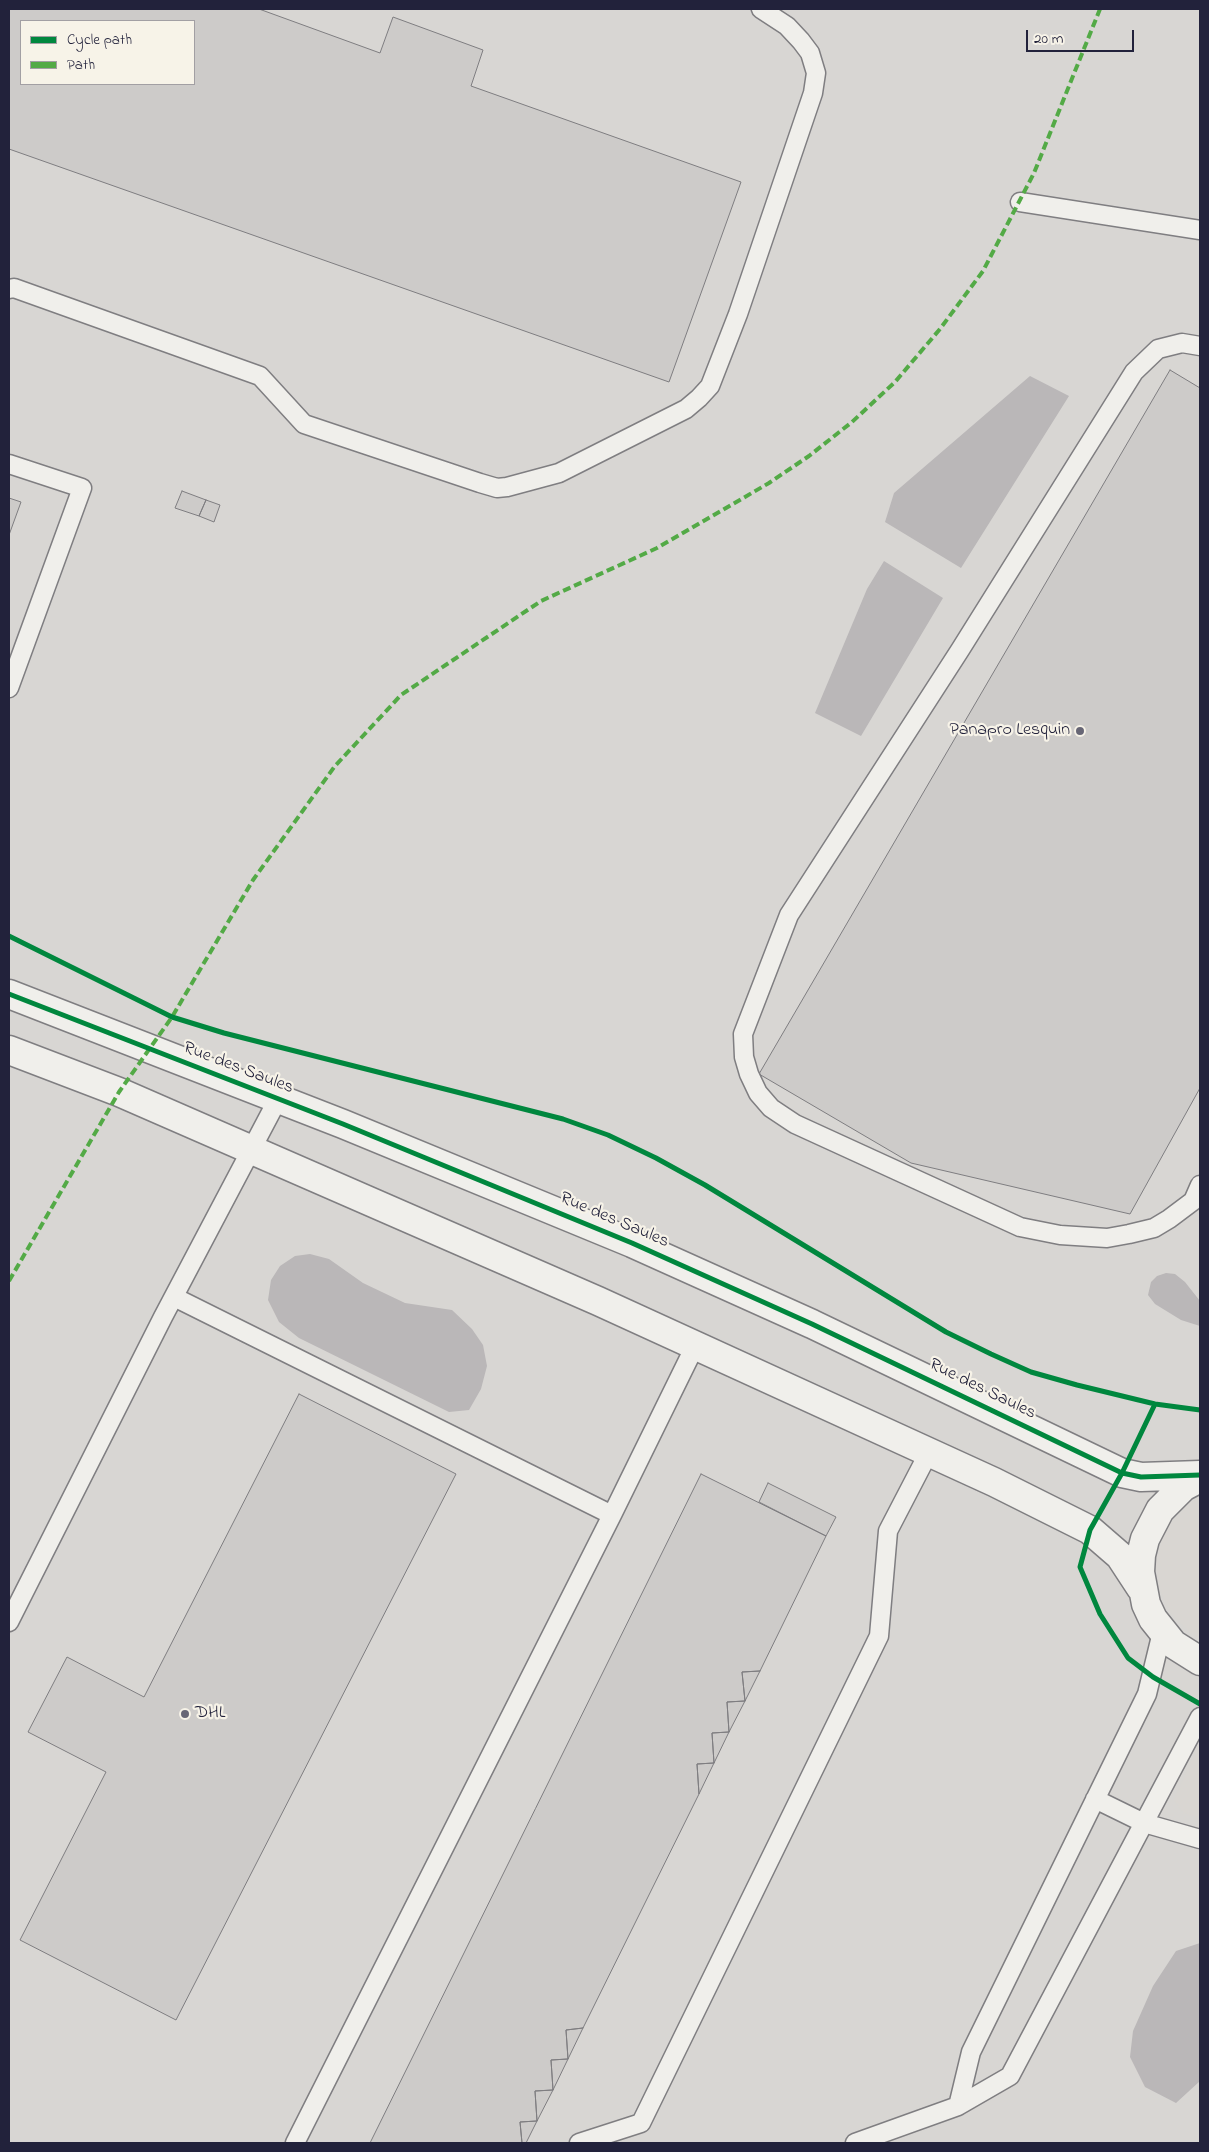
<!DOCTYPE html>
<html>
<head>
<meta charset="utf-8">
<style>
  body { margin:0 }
  #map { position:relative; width:1209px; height:2152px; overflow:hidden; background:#e7e5e1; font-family:"Indie Flower",sans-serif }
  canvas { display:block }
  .frame { position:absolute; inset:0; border:10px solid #22223b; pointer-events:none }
  .legend { position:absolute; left:20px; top:20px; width:175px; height:65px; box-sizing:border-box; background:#f7f3e8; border:1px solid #a29fa3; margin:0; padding:6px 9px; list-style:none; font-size:15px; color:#22223b }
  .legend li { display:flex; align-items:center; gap:10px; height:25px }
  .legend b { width:25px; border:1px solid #a29fa3 }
  .scale { position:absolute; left:1026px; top:30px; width:108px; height:22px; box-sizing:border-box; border:2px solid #22223b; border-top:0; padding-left:6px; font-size:15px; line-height:18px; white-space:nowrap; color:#22223b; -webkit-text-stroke:4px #f7f3e8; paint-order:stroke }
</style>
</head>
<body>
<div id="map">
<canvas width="1209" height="2152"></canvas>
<div class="frame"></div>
<ul class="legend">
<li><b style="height:6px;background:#00873e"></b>Cycle path</li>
<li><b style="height:6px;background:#53aa46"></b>Path</li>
</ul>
<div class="scale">20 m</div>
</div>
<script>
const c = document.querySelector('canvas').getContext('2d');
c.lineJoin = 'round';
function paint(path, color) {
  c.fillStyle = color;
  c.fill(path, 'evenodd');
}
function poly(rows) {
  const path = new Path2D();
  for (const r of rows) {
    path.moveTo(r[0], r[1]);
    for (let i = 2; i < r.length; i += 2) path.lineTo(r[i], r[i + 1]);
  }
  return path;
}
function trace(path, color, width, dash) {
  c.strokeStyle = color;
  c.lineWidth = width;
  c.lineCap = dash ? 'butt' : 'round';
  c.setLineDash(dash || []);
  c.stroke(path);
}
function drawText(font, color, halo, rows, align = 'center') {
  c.font = font + ' "Indie Flower",sans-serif';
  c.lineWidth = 4.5;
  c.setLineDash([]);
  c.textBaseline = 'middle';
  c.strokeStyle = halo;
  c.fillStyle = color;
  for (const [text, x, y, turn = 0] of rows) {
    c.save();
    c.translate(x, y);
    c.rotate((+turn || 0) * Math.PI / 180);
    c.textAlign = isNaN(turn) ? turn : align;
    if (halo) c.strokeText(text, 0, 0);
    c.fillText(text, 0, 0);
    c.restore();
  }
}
paint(poly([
  [9,9,1200,9,1200,2143,9,2143],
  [21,21,194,21,194,84,21,84]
]), '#d8d6d3');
paint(poly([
  [1200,1496,1200,1638,1188,1631,1170,1612,1159,1588,1156,1562,1162,1537,1169,1525,1186,1506],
  [1200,1740,1200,1817,1183,1813,1174,1800]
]), '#d9d6d2');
paint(poly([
  [1030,376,1069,396,961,568,885,522,894,493],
  [884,561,943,598,861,736,815,713,867,589],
  [310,1254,329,1259,363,1283,405,1303,452,1310,472,1329,483,1345,487,1366,481,1389,469,1410,449,1412,299,1338,279,1322,268,1300,271,1280,280,1266,295,1256],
  [1166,1273,1175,1274,1185,1282,1200,1301,1200,1326,1181,1320,1155,1304,1148,1295,1151,1282,1157,1276],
  [1200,1943,1200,2081,1176,2103,1145,2087,1130,2057,1133,2031,1153,1986,1176,1951]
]), '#bab7b8');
const building = poly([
  [9,9,259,9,380,53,393,17,483,50,471,86,741,182,669,382,9,149,9,9],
  [21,21,194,21,194,84,21,84,21,21],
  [1170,370,1200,388,1200,1088,1130,1214,911,1163,759,1074,1170,370],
  [182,491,206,500,199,516,175,508,182,491],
  [9,498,21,502,9,535,9,498],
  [206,500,220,505,214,522,199,516,206,500],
  [299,1394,456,1474,176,2020,20,1940,106,1772,28,1732,67,1657,144,1697,299,1394],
  [701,1474,826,1536,760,1671,742,1672,745,1701,727,1702,729,1732,712,1733,714,1763,697,1764,699,1794,583,2028,566,2030,568,2059,551,2060,553,2090,535,2091,537,2121,520,2122,522,2143,370,2143,701,1474],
  [768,1483,836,1517,826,1536,759,1502,768,1483],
  [760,1671,745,1701,742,1672,760,1671],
  [745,1701,729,1732,727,1702,745,1701],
  [729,1732,714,1763,712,1733,729,1732],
  [714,1763,699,1794,697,1764,714,1763],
  [583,2028,568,2059,566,2030,583,2028],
  [568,2059,553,2090,551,2060,568,2059],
  [553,2090,537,2121,535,2091,553,2090],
  [537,2121,526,2143,522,2143,520,2122,537,2121]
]);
paint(building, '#cdcbc9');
trace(building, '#7f7e81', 1);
const lane = poly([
  [1020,202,1200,230],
  [9,289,14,288,260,376,304,424,480,483,497,488,507,487,559,473,686,409,699,398,710,386,738,314,813,93,816,73,810,53,801,41,787,26,761,9],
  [1200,346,1182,343,1158,349,1134,372,960,650,789,915,743,1034,744,1057,749,1074,758,1093,771,1108,795,1124,1020,1227,1060,1235,1107,1238,1129,1234,1154,1228,1169,1219,1193,1201,1200,1185],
  [9,464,82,488,9,688],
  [174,1297,612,1515],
  [9,1622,163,1317,278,1099],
  [1095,1799,1144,1823,1200,1839],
  [958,2106,1010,2076,1200,1717],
  [295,2143,612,1515,695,1346],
  [579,2143,641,2123,879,1636,888,1531,929,1452],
  [855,2143,958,2106,971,2052,1147,1694,1162,1632]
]);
const street = poly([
  [9,994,343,1124,632,1243,812,1324,1122,1473,1141,1477,1200,1475],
  [9,1050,119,1092,598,1301,994,1482,1090,1530,1120,1556,1141,1588],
  [1200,1478,1183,1487,1160,1510,1145,1539,1141,1555,1140,1572,1146,1604,1153,1619,1173,1644,1200,1661]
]);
trace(lane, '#7f7e81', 21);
trace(street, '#7f7e81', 31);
trace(lane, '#f0efeb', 18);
trace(street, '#f0efeb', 28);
trace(poly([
  [9,1281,119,1092,172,1017,253,880,335,766,401,695,541,601,657,548,769,483,809,456,852,422,895,382,940,329,983,271,1034,173,1100,9]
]), '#53aa46', 4, [8, 4]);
trace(poly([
  [9,936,172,1017,224,1033,563,1119,608,1135,656,1158,705,1185,946,1332,991,1354,1031,1372,1077,1385,1155,1404,1200,1410],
  [9,994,343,1124,632,1243,812,1324,1122,1473,1141,1477,1200,1475],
  [1155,1404,1122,1473,1090,1530,1080,1567,1100,1614,1128,1658,1153,1677,1200,1704]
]), '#00873e', 5);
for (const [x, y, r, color] of [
  [1080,731,5,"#676675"],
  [185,1714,5,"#676675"]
]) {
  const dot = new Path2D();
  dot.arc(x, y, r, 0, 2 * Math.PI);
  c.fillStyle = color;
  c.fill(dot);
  trace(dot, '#f7f3e8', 2);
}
drawText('18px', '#22223b', '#f7f3e8', [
  ["Panapro Lesquin",1070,731],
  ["DHL",195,1714,"left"]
], 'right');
drawText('18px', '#22223b', '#f7f3e8', [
  ["Rue des Saules",238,1069,21],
  ["Rue des Saules",614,1221,23],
  ["Rue des Saules",982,1390,26]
]);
</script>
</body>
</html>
